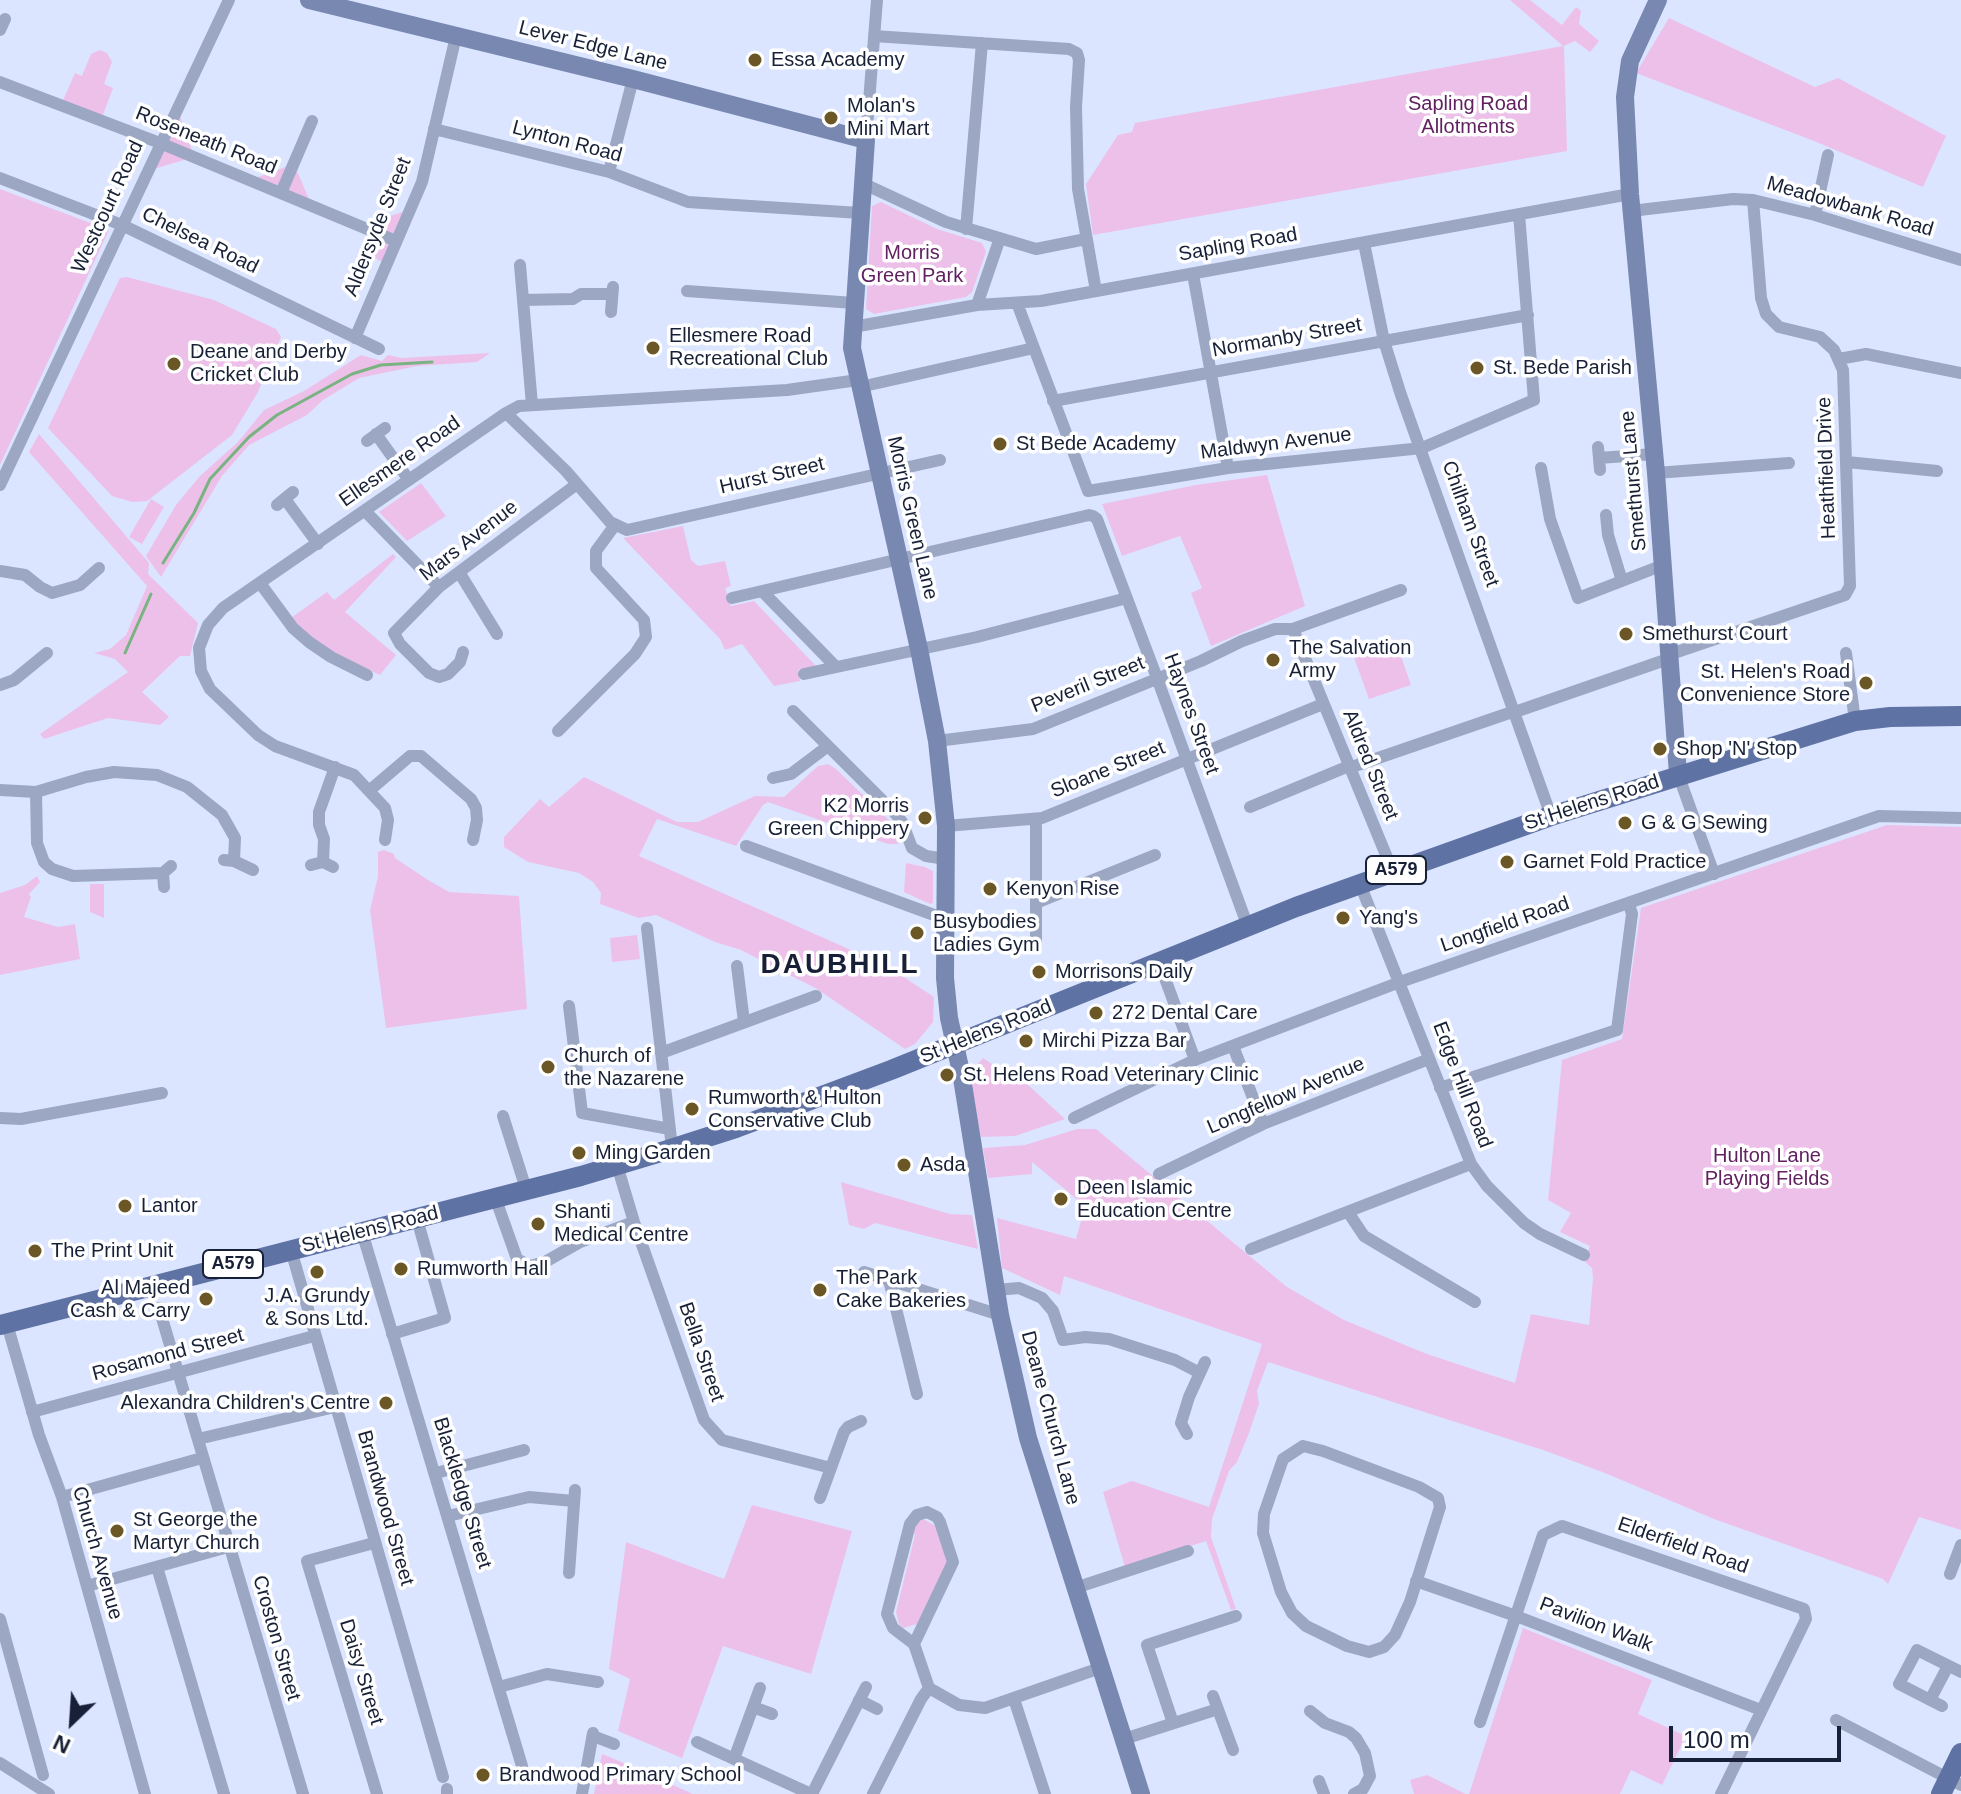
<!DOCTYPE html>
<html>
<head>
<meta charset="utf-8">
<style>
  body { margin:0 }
  #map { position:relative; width:1961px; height:1794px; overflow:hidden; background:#dbe5ff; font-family:Helvetica,sans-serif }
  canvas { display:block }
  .north { position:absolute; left:32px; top:1682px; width:80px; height:80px; -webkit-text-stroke:6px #fff; paint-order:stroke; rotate:205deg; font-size:22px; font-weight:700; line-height:32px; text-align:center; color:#172037 }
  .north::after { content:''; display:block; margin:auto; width:28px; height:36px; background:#172037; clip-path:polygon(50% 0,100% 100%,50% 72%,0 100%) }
  .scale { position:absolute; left:1669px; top:1726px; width:172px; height:36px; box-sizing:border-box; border:4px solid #172037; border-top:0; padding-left:10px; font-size:24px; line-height:28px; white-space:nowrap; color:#172037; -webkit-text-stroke:6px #fff; paint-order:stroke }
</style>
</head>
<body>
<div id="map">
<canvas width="1961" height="1794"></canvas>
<div class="north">N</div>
<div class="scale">100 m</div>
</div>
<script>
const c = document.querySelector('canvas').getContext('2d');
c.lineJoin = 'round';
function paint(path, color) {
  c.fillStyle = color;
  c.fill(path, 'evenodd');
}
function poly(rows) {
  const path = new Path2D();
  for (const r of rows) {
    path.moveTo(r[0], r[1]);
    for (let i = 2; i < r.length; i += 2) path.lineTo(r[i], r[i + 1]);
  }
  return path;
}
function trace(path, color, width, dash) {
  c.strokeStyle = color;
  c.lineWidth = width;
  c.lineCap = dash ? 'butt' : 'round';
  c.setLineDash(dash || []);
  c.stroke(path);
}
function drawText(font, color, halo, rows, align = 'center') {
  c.font = font + ' Helvetica,sans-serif';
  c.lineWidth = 7;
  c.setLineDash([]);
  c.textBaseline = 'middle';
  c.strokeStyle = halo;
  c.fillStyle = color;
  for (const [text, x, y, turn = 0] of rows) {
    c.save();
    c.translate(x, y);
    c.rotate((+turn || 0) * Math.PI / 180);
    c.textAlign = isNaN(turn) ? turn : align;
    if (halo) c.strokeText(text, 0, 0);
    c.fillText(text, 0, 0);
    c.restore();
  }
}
paint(poly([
  [1510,0,1530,0,1562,25,1576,7,1581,11,1579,24,1599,41,1590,52,1575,41,1564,46,1567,151,1093,235,1086,184,1118,135,1132,132,1135,123,1563,46],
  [1669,18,1815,87,1838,78,1946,136,1923,187,1814,141,1636,73],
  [100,50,107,53,112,62,104,84,113,88,101,120,61,105,75,73,82,76,91,54],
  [178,110,194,157,147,171],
  [294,164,312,206,250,180],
  [0,189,109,230,0,465],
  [881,202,937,229,982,243,986,252,972,292,966,297,874,314,866,309,872,206],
  [409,210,386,264,362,251,371,222],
  [127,277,214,300,276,329,281,337,258,392,232,435,147,501,132,502,112,496,48,428,120,278],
  [490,353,477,362,417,366,359,378,323,400,307,415,249,445,222,476,161,577,146,556,176,505,200,476,238,442,264,410,304,391,361,355,382,361,388,355,402,358],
  [39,434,149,563,148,574,198,623,190,656,180,656,142,692,169,717,160,725,108,718,44,739,40,734,128,672,115,659,94,653,110,649,126,635,147,586,29,452],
  [1267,475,1305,606,1211,646,1191,593,1202,588,1180,536,1122,556,1102,504,1196,485],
  [421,483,446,516,407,541,379,512],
  [151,499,164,507,142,544,129,537],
  [683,526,691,560,698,566,725,561,731,586,725,588,731,606,754,601,816,666,798,670,800,681,774,686,742,644,725,650,720,639,623,538],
  [393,554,396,557,345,612,396,655,380,675,322,648,291,618,327,592,334,600],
  [1395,639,1411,685,1369,699,1352,652],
  [828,764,836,769,893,824,898,844,888,844,768,802,763,805,736,846,657,819,639,856,887,966,934,997,933,1022,915,1044,905,1049,817,989,741,950,715,942,656,915,639,918,600,904,601,893,593,882,579,873,528,862,504,847,504,837,540,799,549,807,584,777,677,822,698,822,755,796,784,797,818,766],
  [1887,825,1961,827,1961,1530,1919,1517,1888,1584,1883,1579,1714,1519,1605,1473,1543,1450,1268,1362,1257,1391,1259,1404,1249,1433,1237,1462,1229,1471,1212,1519,1211,1537,1236,1609,1231,1610,1206,1541,1125,1567,1103,1492,1132,1481,1209,1507,1262,1344,1064,1276,1060,1295,1002,1268,997,1218,1076,1239,1085,1206,1032,1162,1032,1174,988,1178,983,1148,1025,1145,1077,1129,1096,1129,1287,1287,1344,1320,1427,1354,1515,1383,1531,1314,1589,1325,1593,1278,1592,1268,1584,1261,1590,1246,1560,1232,1571,1213,1548,1200,1562,1060,1622,1039,1641,908],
  [384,850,394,854,395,858,428,880,449,892,519,896,527,1009,386,1028,370,910,378,876,378,852],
  [906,863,925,867,933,871,933,903,930,904,904,892],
  [37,876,40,882,29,894,31,897,24,917,58,927,75,924,80,959,0,975,0,893,25,885],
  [90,884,104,884,104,918,90,912],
  [637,935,640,959,612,962,610,938],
  [983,1058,1021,1084,1025,1082,1065,1119,1015,1136,981,1137,969,1074],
  [841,1182,950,1214,972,1215,978,1249,875,1223,864,1229,849,1225],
  [752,1505,852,1531,811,1674,723,1646,682,1758,618,1731,630,1679,609,1669,626,1542,724,1579],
  [923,1519,936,1526,947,1562,917,1624,903,1628,899,1624,896,1612,915,1535,913,1531,918,1521],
  [1523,1628,1652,1680,1638,1714,1686,1736,1662,1785,1631,1770,1620,1794,1469,1794],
  [602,1754,619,1761,693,1794,594,1794],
  [1427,1775,1466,1794,1414,1794,1410,1780]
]), '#edc0ea');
trace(poly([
  [163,563,194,513,210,479,249,437,277,415,352,374,381,365,432,362],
  [125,653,151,594]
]), '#79b381', 3);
trace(poly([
  [0,30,5,19],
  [874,36,1069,49,1077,53,1079,60,1076,107,1078,189,1096,291],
  [0,82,160,143,396,241],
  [434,129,609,172,688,202,860,213],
  [866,140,877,0],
  [609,172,633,79],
  [0,178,122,225,379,349],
  [862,183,946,222,1036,249,1086,239],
  [281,193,312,121],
  [1631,211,1733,199,1753,200,1815,215,1961,260],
  [1815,215,1828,155],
  [966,229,982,43],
  [1364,243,1384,341,1401,395,1551,816],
  [520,265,532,405],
  [1193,274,1228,468],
  [687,291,854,303],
  [523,300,573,299,581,294,612,294],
  [1017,303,1088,491,1228,468,1422,448,1534,400,1519,214],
  [977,305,1000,238],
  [611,312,613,287],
  [853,327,977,305,1041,301,1630,194],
  [355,338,422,182,456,36],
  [1839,359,1866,354,1961,373],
  [860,387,1034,348],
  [1053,401,1528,315],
  [506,413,566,471,610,522,627,530,940,460],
  [376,434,409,480],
  [367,441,385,428],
  [1598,447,1600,470],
  [1599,458,1654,454],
  [1847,462,1937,471],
  [1541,468,1550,519,1578,598,1663,565],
  [1656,473,1789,463],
  [0,485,229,0],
  [285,499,318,544],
  [277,505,293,492],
  [365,511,439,587],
  [1606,515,1608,535,1622,581],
  [0,571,25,575,40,587,52,593,80,585,99,568],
  [459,572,497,634],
  [260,583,293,628,309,642,331,657,367,675],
  [762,591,836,667],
  [732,598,1089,515,1093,516,1097,519,1157,678,1248,927],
  [1293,629,1393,872],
  [463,652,460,662,448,674,439,677,429,673,400,644,394,633,439,587,577,484],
  [1846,653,1855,721],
  [1671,654,1845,595,1850,586,1843,370,1834,350,1820,337,1779,327,1766,314,1761,298,1753,200],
  [804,674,977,637,1127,598],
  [0,685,14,680,47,653],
  [793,711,894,812,902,822,912,848,926,856,946,859],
  [1515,712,1671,658],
  [558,731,635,654,646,637,644,620,596,568,596,551,615,525],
  [937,741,1033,729,1201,661,1242,641,1275,629,1293,629,1401,590],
  [1349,768,1515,711],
  [1678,774,1714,874],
  [773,778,791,774,828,746],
  [0,790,36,792,86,777,114,772,157,775,187,787,222,815,235,838,234,861],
  [370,790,410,756,421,756,471,799,476,808,477,820,473,840],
  [36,792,37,843,44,862,52,869,73,876,163,873],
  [1250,807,1349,766],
  [1036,820,1036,948],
  [946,826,1042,818,1323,704],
  [385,840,388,820,385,808,354,775,275,746,258,735,210,689,201,671,199,648,208,625,223,608,506,413,519,406,787,390,858,380],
  [746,846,945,919],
  [224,860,234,861,253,870],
  [323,862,324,839,319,825,319,812,335,767],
  [311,865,323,862,333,867],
  [1360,884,1471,1164,1487,1186,1524,1223,1540,1234,1584,1255],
  [164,887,163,873,171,866],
  [1036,903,1155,855],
  [647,928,672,1148],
  [1159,962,1195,1060],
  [737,966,744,1022],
  [569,1006,582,1113,670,1129],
  [1233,1046,1263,1124],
  [661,1053,816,996],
  [1440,1088,1617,1030,1632,914,1629,904],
  [503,1116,526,1189],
  [0,1118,21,1119,162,1093],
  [1074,1118,1195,1060,1400,982,1879,816,1961,818],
  [617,1165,634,1222,704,1420,722,1440,831,1468],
  [1159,1174,1263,1124,1429,1059],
  [495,1197,517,1259,530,1266,545,1262,580,1242,634,1222],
  [1348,1212,1364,1236,1475,1302],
  [362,1232,522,1766],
  [1251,1249,1471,1164],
  [291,1250,443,1777],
  [864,1272,1000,1315],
  [889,1280,917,1394],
  [996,1290,1019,1288,1042,1298,1053,1311,1063,1340,1085,1337,1109,1339,1175,1360,1200,1373],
  [159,1308,303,1794],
  [7,1324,39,1435,62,1497,145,1794],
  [392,1334,445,1318,417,1219],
  [32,1412,314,1336],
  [1187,1434,1181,1423,1189,1397,1205,1362],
  [198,1439,335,1407],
  [1303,1446,1323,1451,1419,1487,1438,1498,1440,1507,1410,1602,1395,1635,1384,1647,1369,1652,1347,1646,1306,1626,1292,1613,1281,1592,1263,1533,1264,1514,1283,1459,1303,1446],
  [436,1473,524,1450],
  [62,1497,202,1458],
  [820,1498,844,1432,848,1427,861,1421],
  [448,1516,529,1497,574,1501],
  [374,1543,307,1561,377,1794],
  [157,1567,224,1794],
  [569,1573,575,1490],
  [1950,1574,1961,1545],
  [1416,1581,1516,1616,1761,1710],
  [87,1586,228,1547],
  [1075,1588,1188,1551],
  [0,1619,43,1775],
  [914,1644,953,1562,940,1522,937,1517,927,1512,917,1515,910,1524,887,1614,893,1628,914,1644,929,1688,959,1705,985,1708,1100,1668],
  [499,1687,547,1674,598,1682],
  [1213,1696,1233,1750],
  [1014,1699,1045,1794],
  [859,1700,877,1709],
  [1930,1700,1948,1666],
  [1942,1706,1899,1684,1917,1650,1961,1672],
  [753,1707,772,1714],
  [1310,1711,1325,1723,1349,1732,1356,1738,1365,1753,1370,1776,1363,1789,1354,1794],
  [1836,1720,1961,1785],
  [1480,1722,1543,1535,1562,1526,1804,1609,1806,1619,1721,1794],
  [1173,1723,1147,1645,1236,1616],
  [593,1736,614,1744],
  [1124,1739,1218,1709],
  [697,1742,811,1794],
  [734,1759,760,1688],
  [0,1763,49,1794],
  [1319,1781,1324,1794],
  [447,1794,447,1789],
  [582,1794,593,1733],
  [812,1794,866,1687],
  [873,1794,921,1699,929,1688]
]), '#9ca7c3', 12);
trace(poly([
  [309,0,633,79,866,140,852,348,919,649,937,741,946,826,945,978,949,1018,961,1072,1000,1315,1028,1438,1141,1794],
  [1658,0,1630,61,1625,97,1630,194,1656,473,1678,774]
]), '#7888b1', 18);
trace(poly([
  [0,1325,581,1176,658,1153,736,1128,891,1070,1296,907,1551,816,1855,721,1890,717,1961,716],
  [1941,1794,1961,1753]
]), '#5f72a4', 20);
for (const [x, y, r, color] of [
  [755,60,8,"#6a5725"],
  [831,118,8,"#6a5725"],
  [653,348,8,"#6a5725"],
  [174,364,8,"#6a5725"],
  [1477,368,8,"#6a5725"],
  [1000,444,8,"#6a5725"],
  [1626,634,8,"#6a5725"],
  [1273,660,8,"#6a5725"],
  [1866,683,8,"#6a5725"],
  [1660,749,8,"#6a5725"],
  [925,818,8,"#6a5725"],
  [1625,823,8,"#6a5725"],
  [1507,862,8,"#6a5725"],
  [990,889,8,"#6a5725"],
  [1343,918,8,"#6a5725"],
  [917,933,8,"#6a5725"],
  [1039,972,8,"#6a5725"],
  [1096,1013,8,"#6a5725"],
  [1026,1041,8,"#6a5725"],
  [548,1067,8,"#6a5725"],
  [947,1075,8,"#6a5725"],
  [692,1109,8,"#6a5725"],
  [579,1153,8,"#6a5725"],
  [904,1165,8,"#6a5725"],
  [1061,1199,8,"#6a5725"],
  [125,1206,8,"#6a5725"],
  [538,1224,8,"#6a5725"],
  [35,1251,8,"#6a5725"],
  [401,1269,8,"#6a5725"],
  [317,1272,8,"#6a5725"],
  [820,1290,8,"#6a5725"],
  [206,1299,8,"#6a5725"],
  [386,1403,8,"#6a5725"],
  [117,1531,8,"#6a5725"],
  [483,1775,8,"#6a5725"]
]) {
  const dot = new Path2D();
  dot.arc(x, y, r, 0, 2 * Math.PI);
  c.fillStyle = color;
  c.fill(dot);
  trace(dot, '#fff', 3);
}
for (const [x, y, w] of [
  [1396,870,60],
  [233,1264,60]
]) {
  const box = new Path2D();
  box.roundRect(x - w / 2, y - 14, w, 28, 6);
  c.fillStyle = '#fff';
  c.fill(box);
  trace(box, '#172037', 2);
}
drawText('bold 18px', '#172037', null, [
  ["A579",1396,870],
  ["A579",233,1264]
]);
drawText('20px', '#172037', '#fff', [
  ["Lever Edge Lane",593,46,14],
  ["Roseneath Road",206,141,22],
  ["Lynton Road",567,142,15],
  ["Westcourt Road",108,207,-65],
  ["Meadowbank Road",1850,207,16],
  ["Aldersyde Street",378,227,-68],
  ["Chelsea Road",200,241,26],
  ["Sapling Road",1238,245,-10],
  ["Normanby Street",1287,338,-10],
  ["Maldwyn Avenue",1276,444,-7],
  ["Ellesmere Road",400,462,-35],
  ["Heathfield Drive",1827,468,-92],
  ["Hurst Street",772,476,-13],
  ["Smethurst Lane",1634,481,-95],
  ["Morris Green Lane",912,518,77],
  ["Chilham Street",1470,524,70],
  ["Mars Avenue",469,541,-38],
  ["Peveril Street",1088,685,-22],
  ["Haynes Street",1191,714,70],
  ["Aldred Street",1370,765,68],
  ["Sloane Street",1108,770,-22],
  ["St Helens Road",1592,803,-18],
  ["Longfield Road",1505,925,-19],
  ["St Helens Road",986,1032,-22],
  ["Edge Hill Road",1462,1085,69],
  ["Longfellow Avenue",1286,1096,-23],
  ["St Helens Road",370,1230,-14],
  ["Bella Street",701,1352,71],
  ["Rosamond Street",168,1355,-15],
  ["Deane Church Lane",1050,1418,75],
  ["Blackledge Street",462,1493,73],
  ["Brandwood Street",385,1508,74],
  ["Elderfield Road",1683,1546,19],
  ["Church Avenue",97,1553,74],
  ["Pavilion Walk",1596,1625,21],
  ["Croston Street",276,1638,74],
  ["Daisy Street",361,1672,73]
]);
drawText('20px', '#172037', '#fff', [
  ["Essa Academy",771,60],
  ["Molan's",847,106],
  ["Mini Mart",847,129],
  ["Ellesmere Road",669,336],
  ["Recreational Club",669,359],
  ["Deane and Derby",190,352],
  ["Cricket Club",190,375],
  ["St. Bede Parish",1493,368],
  ["St Bede Academy",1016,444],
  ["Smethurst Court",1642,634],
  ["The Salvation",1289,648],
  ["Army",1289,671],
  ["St. Helen's Road",1850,672,"right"],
  ["Convenience Store",1850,695,"right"],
  ["Shop 'N' Stop",1676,749],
  ["K2 Morris",909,806,"right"],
  ["Green Chippery",909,829,"right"],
  ["G & G Sewing",1641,823],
  ["Garnet Fold Practice",1523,862],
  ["Kenyon Rise",1006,889],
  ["Yang's",1359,918],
  ["Busybodies",933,922],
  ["Ladies Gym",933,945],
  ["Morrisons Daily",1055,972],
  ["272 Dental Care",1112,1013],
  ["Mirchi Pizza Bar",1042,1041],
  ["Church of",564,1056],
  ["the Nazarene",564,1079],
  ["St. Helens Road Veterinary Clinic",963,1075],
  ["Rumworth & Hulton",708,1098],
  ["Conservative Club",708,1121],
  ["Ming Garden",595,1153],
  ["Asda",920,1165],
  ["Deen Islamic",1077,1188],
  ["Education Centre",1077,1211],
  ["Lantor",141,1206],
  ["Shanti",554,1212],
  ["Medical Centre",554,1235],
  ["The Print Unit",51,1251],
  ["Rumworth Hall",417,1269],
  ["The Park",836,1278],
  ["Cake Bakeries",836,1301],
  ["Al Majeed",190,1288,"right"],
  ["Cash & Carry",190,1311,"right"],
  ["J.A. Grundy",317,1296,"center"],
  ["& Sons Ltd.",317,1319,"center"],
  ["Alexandra Children's Centre",370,1403,"right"],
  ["St George the",133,1520],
  ["Martyr Church",133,1543],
  ["Brandwood Primary School",499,1775]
], 'left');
drawText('20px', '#612161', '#fff', [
  ["Sapling Road",1468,104],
  ["Allotments",1468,127],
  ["Morris",912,253],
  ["Green Park",912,276],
  ["Hulton Lane",1767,1156],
  ["Playing Fields",1767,1179]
]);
c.letterSpacing = '2px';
drawText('bold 28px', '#172037', '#fff', [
  ["DAUBHILL",840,965]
]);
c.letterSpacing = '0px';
</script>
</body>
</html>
